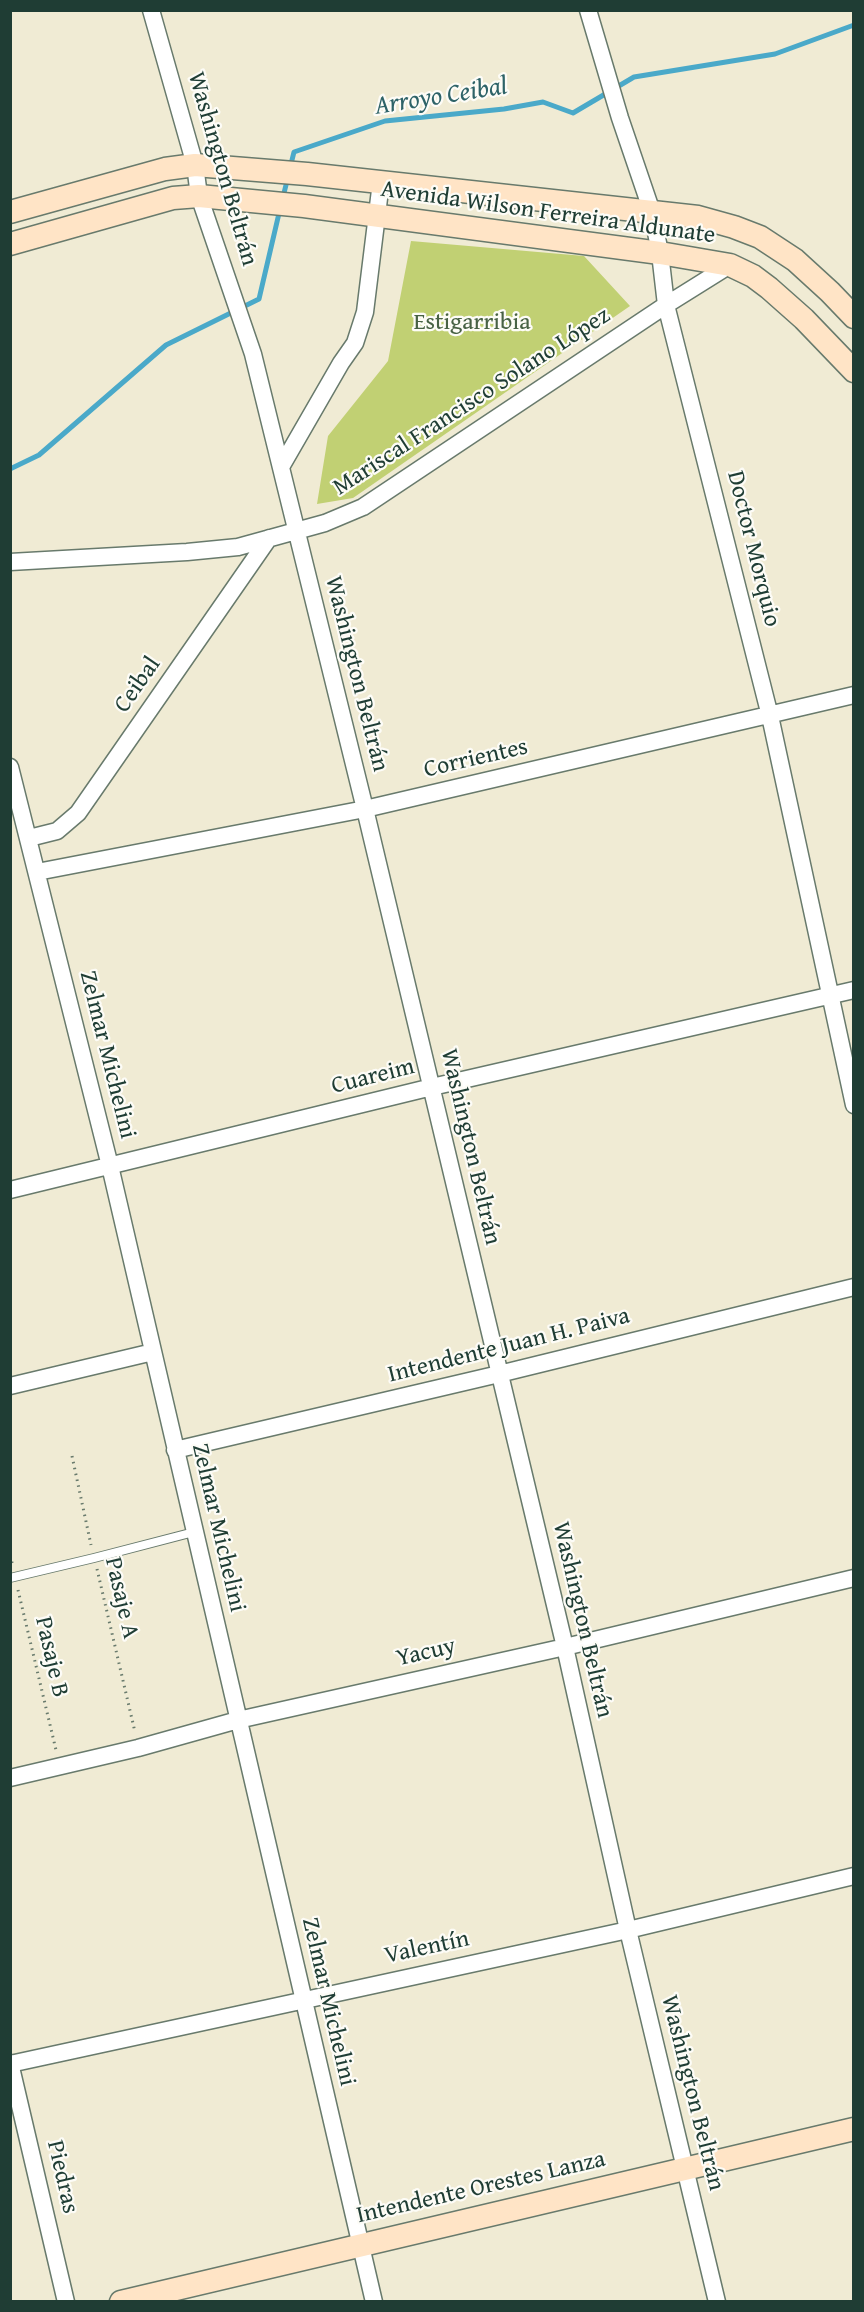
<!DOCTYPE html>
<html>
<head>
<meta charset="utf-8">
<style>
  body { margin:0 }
  #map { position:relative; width:864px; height:2312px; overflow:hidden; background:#f0ebd4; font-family:"Gentium Book Plus",serif }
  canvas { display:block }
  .frame { position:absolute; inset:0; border:12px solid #1f3d34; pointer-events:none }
</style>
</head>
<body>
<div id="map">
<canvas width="864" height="2312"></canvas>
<div class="frame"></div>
</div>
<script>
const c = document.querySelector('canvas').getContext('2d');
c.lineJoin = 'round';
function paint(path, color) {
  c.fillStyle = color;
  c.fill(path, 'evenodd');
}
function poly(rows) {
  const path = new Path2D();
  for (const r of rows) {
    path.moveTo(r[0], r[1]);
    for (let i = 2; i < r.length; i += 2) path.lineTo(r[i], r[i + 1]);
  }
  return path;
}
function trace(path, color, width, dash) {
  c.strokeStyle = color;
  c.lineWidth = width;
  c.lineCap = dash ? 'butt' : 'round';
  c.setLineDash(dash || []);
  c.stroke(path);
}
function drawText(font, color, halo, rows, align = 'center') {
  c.font = font + ' "Gentium Book Plus",serif';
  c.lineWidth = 4.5;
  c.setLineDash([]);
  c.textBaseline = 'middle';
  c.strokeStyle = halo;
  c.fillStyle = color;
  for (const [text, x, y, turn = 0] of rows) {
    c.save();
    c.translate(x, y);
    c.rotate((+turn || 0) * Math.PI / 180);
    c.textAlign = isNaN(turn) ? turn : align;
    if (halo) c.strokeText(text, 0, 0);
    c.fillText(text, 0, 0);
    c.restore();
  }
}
paint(poly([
  [411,241,584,256,630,306,353,498,317,504,328,436,388,361]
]), '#c1d073');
trace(poly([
  [290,168,294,152,385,121,504,109,543,102,573,113,634,77,775,54,854,25],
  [283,197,288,177],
  [10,469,39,455,166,345,259,299,280,209]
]), '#4aa9c9', 5);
const lane = poly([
  [10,1578,94,1558,194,1532]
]);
const street = poly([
  [151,10,195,165,199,196,253,354,365,809,565,1647,628,1930,717,2302],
  [588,10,620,118,652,212,660,253,666,305,770,716,854,1105],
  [281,467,341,363,355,343,365,312,381,182],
  [10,562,187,552,238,547,325,523,363,507,666,305,730,265],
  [10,767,110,1166,374,2302],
  [29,838,57,831,78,813,269,538],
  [37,872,365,809,854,695],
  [10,1190,432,1087,854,990],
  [10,1386,153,1352],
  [175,1450,499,1374,854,1287],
  [10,1778,138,1748,238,1720,565,1647,854,1578],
  [10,2063,66,2302],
  [10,2064,628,1930,854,1876]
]);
const secondary = poly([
  [10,212,165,169,195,165,307,174,698,217,734,227,760,237,795,260,830,292,854,317],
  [10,244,173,198,199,196,304,206,660,253,730,265,753,276,769,288,804,319,854,371],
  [121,2302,854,2129]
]);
trace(lane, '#687a6c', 10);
trace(street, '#687a6c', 19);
trace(secondary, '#687a6c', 25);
trace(poly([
  [72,1456,91,1545],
  [10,1556,13,1566],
  [97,1569,135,1732],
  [18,1590,56,1750]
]), '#687a6c', 3, [1.5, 4.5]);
trace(lane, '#fff', 8);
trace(street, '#fff', 16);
trace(secondary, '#ffe4c6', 22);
drawText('24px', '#1f3d34', '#fdfcf7', [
  ["Washington Beltrán",222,169,74],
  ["Avenida Wilson Ferreira Aldunate",548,213,8],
  ["Mariscal Francisco Solano López",472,402,-33],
  ["Doctor Morquio",753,549,76],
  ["Washington Beltrán",356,674,76],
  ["Ceibal",138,685,-55],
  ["Corrientes",476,759,-13],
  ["Zelmar Michelini",107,1055,76],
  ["Cuareim",373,1077,-14],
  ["Washington Beltrán",470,1147,77],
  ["Intendente Juan H. Paiva",509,1346,-14],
  ["Zelmar Michelini",218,1528,77],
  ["Pasaje A",121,1598,77],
  ["Washington Beltrán",582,1620,77],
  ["Yacuy",426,1653,-13],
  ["Pasaje B",51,1657,77],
  ["Valentín",427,1948,-12],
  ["Zelmar Michelini",328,2002,77],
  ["Washington Beltrán",692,2093,76],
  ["Piedras",62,2177,77],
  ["Intendente Orestes Lanza",481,2188,-13]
]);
drawText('24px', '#486244', '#fdfcf7', [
  ["Estigarribia",472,323]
]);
drawText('italic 26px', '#2e6368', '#fdfcf7', [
  ["Arroyo Ceibal",441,97,-9]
]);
</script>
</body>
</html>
